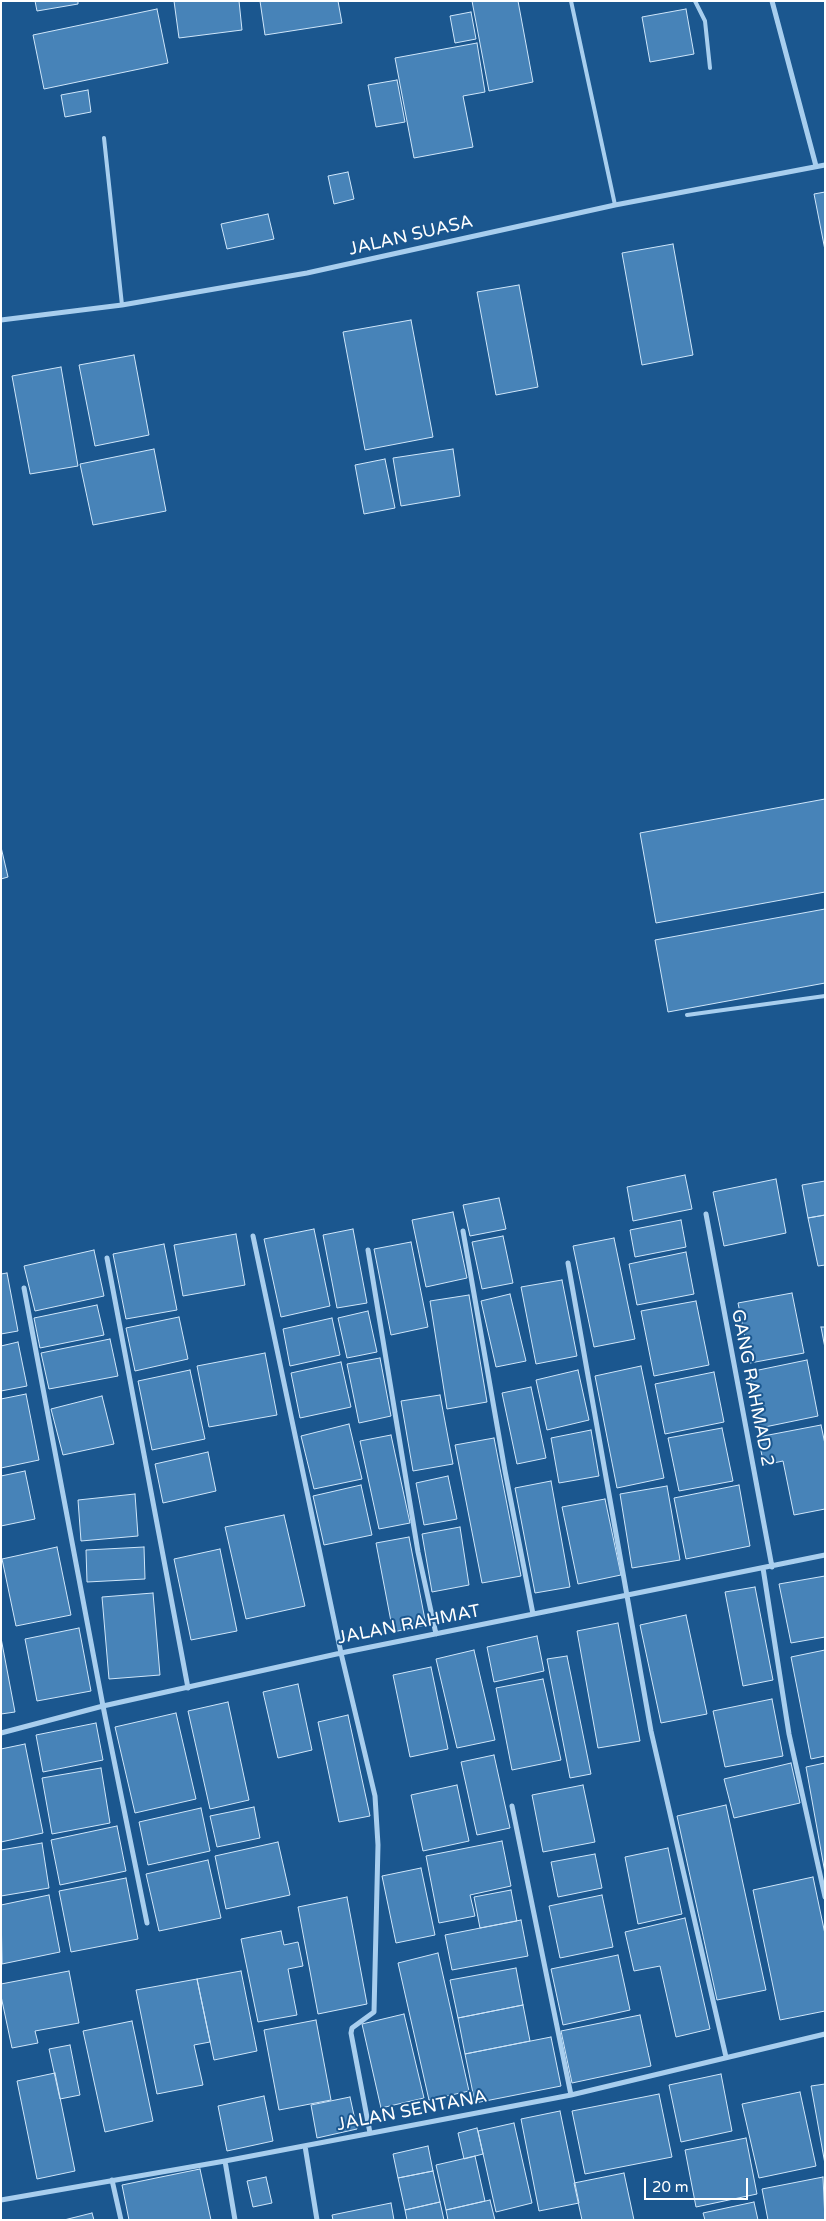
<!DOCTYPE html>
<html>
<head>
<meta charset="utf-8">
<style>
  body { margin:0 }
  #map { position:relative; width:826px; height:2221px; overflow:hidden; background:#1b578f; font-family:"Varela Round",sans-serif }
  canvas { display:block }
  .frame { position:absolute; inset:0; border:2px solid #fff; pointer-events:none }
  .scale { position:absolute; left:644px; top:2178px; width:104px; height:22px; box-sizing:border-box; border:2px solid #fff; border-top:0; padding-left:6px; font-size:15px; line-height:18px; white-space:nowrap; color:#fff; -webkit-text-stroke:4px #1b578f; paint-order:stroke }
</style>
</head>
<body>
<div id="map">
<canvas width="826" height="2221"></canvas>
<div class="frame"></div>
<div class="scale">20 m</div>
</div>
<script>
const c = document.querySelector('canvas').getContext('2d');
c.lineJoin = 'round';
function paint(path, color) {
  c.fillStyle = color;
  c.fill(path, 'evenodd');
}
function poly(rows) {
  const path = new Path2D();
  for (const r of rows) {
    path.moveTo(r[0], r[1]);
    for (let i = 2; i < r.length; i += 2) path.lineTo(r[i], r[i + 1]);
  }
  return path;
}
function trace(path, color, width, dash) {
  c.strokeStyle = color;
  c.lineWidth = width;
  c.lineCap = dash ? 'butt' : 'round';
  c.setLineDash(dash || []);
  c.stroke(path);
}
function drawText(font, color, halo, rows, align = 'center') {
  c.font = font + ' "Varela Round",sans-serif';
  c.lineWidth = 4;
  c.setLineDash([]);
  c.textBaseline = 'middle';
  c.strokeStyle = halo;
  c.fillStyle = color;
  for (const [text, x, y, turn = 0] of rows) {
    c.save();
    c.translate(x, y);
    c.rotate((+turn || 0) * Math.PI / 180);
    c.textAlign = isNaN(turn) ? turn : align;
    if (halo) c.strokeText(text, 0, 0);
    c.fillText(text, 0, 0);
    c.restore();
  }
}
const building = poly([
  [35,1,78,1,78,4,37,11,35,1],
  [174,1,239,1,242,30,179,38,174,1],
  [260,1,338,1,342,23,265,35,260,1],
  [472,1,518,1,533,82,489,91,472,1],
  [157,9,168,63,44,89,33,35,157,9],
  [686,9,694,54,650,62,642,17,686,9],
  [471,12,476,39,455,43,450,16,471,12],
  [477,43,485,92,463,96,473,147,414,158,395,58,477,43],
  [397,80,405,122,376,127,368,85,397,80],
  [88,90,91,112,65,117,61,95,88,90],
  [348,172,354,199,334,204,328,176,348,172],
  [825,192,825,250,814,194,825,192],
  [268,214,274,239,227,249,221,224,268,214],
  [673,244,693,355,642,365,622,253,673,244],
  [519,285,538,387,496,395,477,292,519,285],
  [411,320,433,437,365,450,343,332,411,320],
  [134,355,149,435,95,446,79,365,134,355],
  [61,367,78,466,30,474,12,376,61,367],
  [154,449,166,511,93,525,80,464,154,449],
  [453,449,460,496,401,506,393,458,453,449],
  [385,459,395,508,364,514,355,465,385,459],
  [825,799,825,892,656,923,640,833,825,799],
  [1,847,8,877,1,879,1,847],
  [825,909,825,983,668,1012,655,940,825,909],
  [685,1175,692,1209,633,1221,627,1187,685,1175],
  [776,1179,786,1233,724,1246,713,1192,776,1179],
  [825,1181,825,1215,808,1218,802,1185,825,1181],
  [499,1198,506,1229,470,1236,463,1205,499,1198],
  [453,1212,467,1278,426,1287,412,1220,453,1212],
  [825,1215,825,1265,818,1266,808,1218,825,1215],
  [681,1220,686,1247,635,1257,630,1230,681,1220],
  [314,1229,330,1306,281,1317,264,1239,314,1229],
  [353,1229,367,1303,337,1308,323,1235,353,1229],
  [236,1234,245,1285,183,1296,174,1245,236,1234],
  [503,1236,513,1283,482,1289,472,1242,503,1236],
  [614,1238,635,1339,594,1347,573,1246,614,1238],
  [411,1242,428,1327,391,1335,374,1249,411,1242],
  [164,1244,177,1310,126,1319,113,1254,164,1244],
  [94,1250,104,1296,35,1311,24,1266,94,1250],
  [686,1252,694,1294,637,1305,629,1264,686,1252],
  [7,1273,18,1331,1,1334,1,1274,7,1273],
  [562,1280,577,1356,536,1364,521,1287,562,1280],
  [792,1293,804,1353,750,1363,738,1303,792,1293],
  [510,1294,526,1361,496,1367,481,1301,510,1294],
  [469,1295,487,1402,447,1409,430,1301,469,1295],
  [696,1301,709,1365,654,1376,641,1311,696,1301],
  [97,1305,104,1335,40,1348,34,1318,97,1305],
  [368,1311,377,1352,347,1358,338,1318,368,1311],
  [179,1317,188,1359,135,1371,126,1328,179,1317],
  [332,1318,340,1355,290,1366,283,1329,332,1318],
  [821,1327,825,1327,825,1348,821,1327],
  [110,1339,118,1376,49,1389,41,1353,110,1339],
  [18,1342,27,1386,1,1391,1,1346,18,1342],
  [265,1353,277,1415,209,1427,197,1366,265,1353],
  [380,1358,391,1416,359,1423,347,1364,380,1358],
  [807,1360,818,1416,760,1428,749,1372,807,1360],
  [341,1362,351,1407,300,1418,291,1373,341,1362],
  [641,1366,664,1478,617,1488,595,1376,641,1366],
  [190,1370,205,1439,152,1450,138,1381,190,1370],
  [578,1370,589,1420,547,1430,536,1380,578,1370],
  [714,1372,724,1422,665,1434,655,1384,714,1372],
  [531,1387,546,1458,517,1464,502,1393,531,1387],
  [26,1394,39,1460,1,1468,1,1399,26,1394],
  [440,1395,453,1464,413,1471,401,1401,440,1395],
  [102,1396,114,1444,63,1455,51,1409,102,1396],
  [349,1424,362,1479,314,1489,301,1436,349,1424],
  [821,1425,825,1444,825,1509,794,1515,783,1461,764,1465,758,1437,821,1425],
  [722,1428,733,1481,679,1491,668,1438,722,1428],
  [591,1430,599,1476,559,1483,551,1438,591,1430],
  [391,1435,410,1523,379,1529,360,1441,391,1435],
  [494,1438,521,1576,482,1583,455,1445,494,1438],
  [208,1452,216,1491,163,1503,155,1464,208,1452],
  [25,1471,35,1519,1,1526,1,1476,25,1471],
  [448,1476,457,1519,424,1525,416,1483,448,1476],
  [551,1481,570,1587,535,1593,515,1488,551,1481],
  [361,1485,372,1535,324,1545,313,1496,361,1485],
  [739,1485,750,1546,686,1559,674,1498,739,1485],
  [667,1486,680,1560,632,1568,620,1494,667,1486],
  [135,1494,138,1536,81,1541,78,1500,135,1494],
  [605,1499,621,1575,578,1584,562,1507,605,1499],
  [284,1515,305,1606,246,1619,225,1527,284,1515],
  [460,1527,469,1585,432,1592,422,1534,460,1527],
  [409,1537,426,1625,393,1632,376,1543,409,1537],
  [57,1547,71,1615,16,1626,2,1559,57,1547],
  [144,1547,145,1579,87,1582,86,1550,144,1547],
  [220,1549,237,1631,191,1640,174,1559,220,1549],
  [825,1576,825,1637,791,1643,779,1584,825,1576],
  [755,1587,773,1680,743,1686,725,1592,755,1587],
  [153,1593,160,1675,109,1679,102,1597,153,1593],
  [686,1615,707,1714,661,1723,640,1625,686,1615],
  [618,1623,640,1741,598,1748,577,1631,618,1623],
  [79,1628,91,1691,37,1701,25,1639,79,1628],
  [537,1636,544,1671,494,1682,487,1647,537,1636],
  [1,1638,15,1712,1,1714,1,1638],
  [474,1650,495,1740,457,1748,436,1659,474,1650],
  [825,1650,825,1756,811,1759,791,1657,825,1650],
  [567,1656,591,1774,570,1778,547,1659,567,1656],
  [431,1667,448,1749,410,1757,393,1675,431,1667],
  [543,1679,561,1760,512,1770,496,1688,543,1679],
  [298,1684,312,1750,278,1758,263,1692,298,1684],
  [772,1699,783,1756,725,1767,713,1711,772,1699],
  [228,1702,249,1800,210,1809,188,1711,228,1702],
  [176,1713,196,1799,135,1813,115,1727,176,1713],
  [348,1715,370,1816,339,1822,318,1722,348,1715],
  [96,1723,103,1760,43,1772,36,1735,96,1723],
  [25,1744,43,1833,1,1842,1,1749,25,1744],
  [494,1755,510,1828,477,1835,461,1762,494,1755],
  [791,1763,800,1803,734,1818,724,1779,791,1763],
  [825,1763,825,1873,806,1767,825,1763],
  [101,1768,110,1823,52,1834,42,1778,101,1768],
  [457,1785,469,1841,423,1851,411,1795,457,1785],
  [583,1785,595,1842,543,1852,532,1795,583,1785],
  [726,1805,766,1990,717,2000,677,1816,726,1805],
  [254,1807,260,1838,217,1847,210,1816,254,1807],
  [201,1808,210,1851,148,1865,139,1822,201,1808],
  [117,1826,126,1871,60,1885,51,1840,117,1826],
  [502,1841,511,1886,470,1895,475,1916,439,1923,426,1856,502,1841],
  [278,1842,290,1895,226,1909,215,1856,278,1842],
  [42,1843,49,1888,1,1896,1,1850,42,1843],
  [668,1848,682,1914,638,1924,625,1857,668,1848],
  [595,1854,602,1888,558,1897,551,1862,595,1854],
  [208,1860,221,1918,159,1931,146,1874,208,1860],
  [421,1868,435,1935,396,1943,382,1876,421,1868],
  [813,1877,825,1934,825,2011,780,2020,753,1890,813,1877],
  [126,1878,138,1939,71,1952,59,1891,126,1878],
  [511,1890,517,1921,480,1928,474,1897,511,1890],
  [49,1895,60,1952,2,1964,1,1905,49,1895],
  [602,1895,613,1947,560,1958,549,1906,602,1895],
  [347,1897,367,2004,318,2014,298,1907,347,1897],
  [685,1918,710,2029,676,2037,660,1966,634,1971,625,1932,685,1918],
  [521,1920,528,1956,452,1970,445,1935,521,1920],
  [281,1931,284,1945,298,1942,303,1966,288,1969,297,2015,258,2022,241,1939,281,1931],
  [438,1953,469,2091,429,2100,398,1963,438,1953],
  [618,1955,630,2010,563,2025,551,1969,618,1955],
  [516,1968,523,2005,458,2018,450,1980,516,1968],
  [69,1971,79,2023,35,2031,38,2043,12,2048,1,1996,1,1984,69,1971],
  [241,1971,257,2051,214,2060,197,1979,241,1971],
  [197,1979,210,2042,194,2045,203,2085,157,2094,136,1990,197,1979],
  [523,2005,530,2041,465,2054,458,2018,523,2005],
  [404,2014,424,2098,381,2108,362,2024,404,2014],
  [640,2015,651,2066,572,2083,561,2031,640,2015],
  [316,2020,331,2100,279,2110,264,2030,316,2020],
  [132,2021,153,2121,105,2132,83,2031,132,2021],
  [551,2037,561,2086,475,2103,465,2054,551,2037],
  [70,2045,80,2095,60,2099,49,2049,70,2045],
  [55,2073,75,2171,37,2179,17,2081,55,2073],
  [721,2074,732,2131,681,2142,669,2085,721,2074],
  [825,2084,825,2164,811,2086,825,2084],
  [800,2092,816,2166,759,2178,742,2104,800,2092],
  [659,2094,672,2157,585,2174,572,2111,659,2094],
  [264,2096,273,2141,227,2151,218,2106,264,2096],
  [350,2097,357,2129,317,2138,311,2105,350,2097],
  [560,2111,579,2203,539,2211,521,2119,560,2111],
  [514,2123,532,2203,496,2212,478,2131,514,2123],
  [477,2128,483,2154,464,2159,458,2133,477,2128],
  [746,2138,757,2194,696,2207,685,2150,746,2138],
  [428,2146,433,2171,398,2178,393,2154,428,2146],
  [475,2156,485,2201,446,2210,436,2165,475,2156],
  [200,2169,211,2220,129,2220,122,2185,200,2169],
  [433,2171,440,2202,405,2210,398,2178,433,2171],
  [624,2173,634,2220,582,2220,574,2183,624,2173],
  [266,2177,272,2203,253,2207,247,2181,266,2177],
  [823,2177,825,2220,768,2220,762,2189,823,2177],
  [490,2200,495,2220,448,2220,446,2210,490,2200],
  [440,2202,444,2220,407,2220,405,2210,440,2202],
  [754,2202,758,2220,705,2220,703,2213,754,2202],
  [391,2203,394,2220,333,2220,332,2215,391,2203],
  [92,2213,94,2220,64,2220,92,2213]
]);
paint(building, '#4783b8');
trace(building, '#cfe6fa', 1);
trace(poly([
  [571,1,615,205],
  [695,1,705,21,710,68],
  [104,138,122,305],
  [687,1015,825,996]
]), '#a8ceee', 4);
trace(poly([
  [772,1,816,166],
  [1,320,122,305,307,273,615,205,825,165],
  [706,1214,772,1567],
  [463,1231,505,1471,533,1614],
  [253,1236,341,1653,375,1796,378,1845,374,2012,352,2028,351,2033,370,2133],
  [368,1250,418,1552,436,1634],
  [107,1258,188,1688],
  [568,1263,651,1731,726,2057],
  [24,1288,103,1706,147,1923],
  [763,1568,789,1734,825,1897],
  [1,1733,103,1706,341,1653,825,1555],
  [512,1806,571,2095],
  [305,2146,317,2220],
  [225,2161,235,2220],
  [112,2180,121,2220],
  [1,2200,225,2161,571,2095,825,2034]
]), '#a8ceee', 5);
drawText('18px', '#fff', '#1b578f', [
  ["JALAN SUASA",411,236,-13],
  ["GANG RAHMAD 2",752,1388,79],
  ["JALAN RAHMAT",409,1625,-11],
  ["JALAN SENTANA",412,2111,-11]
]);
</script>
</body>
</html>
